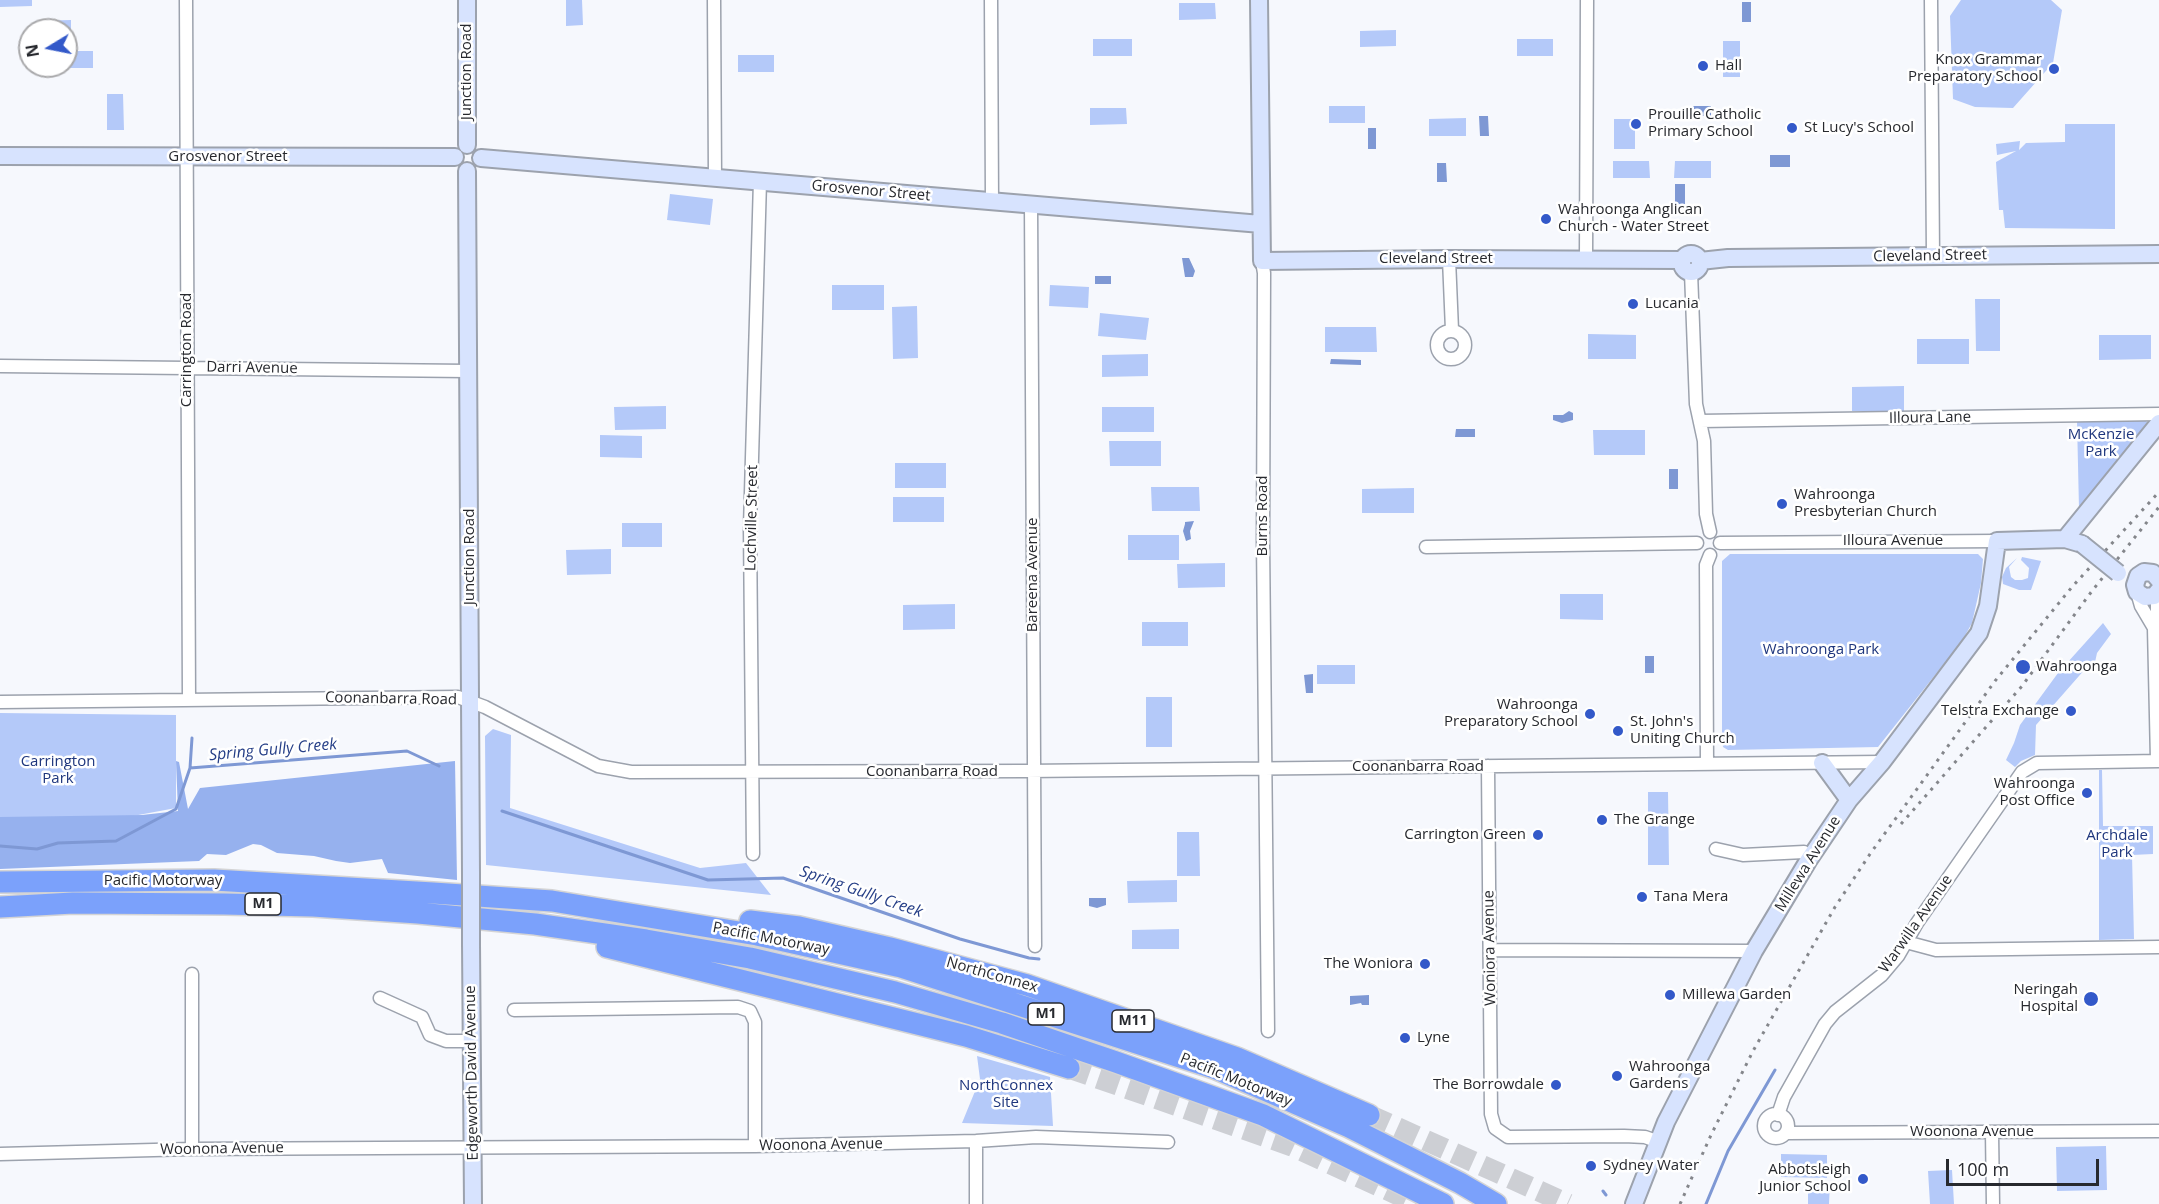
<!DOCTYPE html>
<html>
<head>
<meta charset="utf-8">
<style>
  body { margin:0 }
  #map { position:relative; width:2159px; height:1204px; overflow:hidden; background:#f6f8fd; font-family:"Open Sans",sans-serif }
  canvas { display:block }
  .north { position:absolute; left:18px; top:18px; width:60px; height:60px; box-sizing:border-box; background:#fff; border:2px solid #a9a9ab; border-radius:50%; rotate:260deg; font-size:16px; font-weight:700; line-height:24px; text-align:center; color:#27292e }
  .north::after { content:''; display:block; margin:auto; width:21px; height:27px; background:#3359c9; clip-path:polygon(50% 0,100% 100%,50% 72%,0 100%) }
  .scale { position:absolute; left:1946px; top:1159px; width:153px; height:27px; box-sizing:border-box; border:3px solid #27292e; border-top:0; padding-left:8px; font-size:18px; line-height:21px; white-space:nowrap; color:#27292e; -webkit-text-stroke:4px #fff; paint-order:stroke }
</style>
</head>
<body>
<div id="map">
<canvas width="2159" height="1204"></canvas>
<div class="north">N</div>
<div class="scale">100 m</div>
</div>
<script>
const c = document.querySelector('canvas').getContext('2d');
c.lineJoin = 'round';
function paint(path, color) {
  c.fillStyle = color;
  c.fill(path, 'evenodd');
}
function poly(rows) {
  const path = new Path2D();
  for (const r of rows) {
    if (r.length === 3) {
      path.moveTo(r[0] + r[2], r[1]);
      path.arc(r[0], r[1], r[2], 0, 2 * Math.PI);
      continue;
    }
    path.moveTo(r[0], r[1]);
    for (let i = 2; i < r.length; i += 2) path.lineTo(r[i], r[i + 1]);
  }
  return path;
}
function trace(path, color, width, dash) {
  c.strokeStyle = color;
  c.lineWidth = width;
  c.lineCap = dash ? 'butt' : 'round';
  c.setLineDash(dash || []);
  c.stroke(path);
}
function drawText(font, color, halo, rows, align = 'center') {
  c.font = font + ' "Open Sans",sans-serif';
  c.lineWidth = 5;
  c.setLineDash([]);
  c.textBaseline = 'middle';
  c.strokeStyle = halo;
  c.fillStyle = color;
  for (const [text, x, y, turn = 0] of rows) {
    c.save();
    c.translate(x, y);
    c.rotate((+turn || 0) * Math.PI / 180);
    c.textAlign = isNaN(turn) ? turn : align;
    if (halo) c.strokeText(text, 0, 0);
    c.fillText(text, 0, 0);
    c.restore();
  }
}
paint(poly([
  [0,0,32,0,32,6,0,7],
  [566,0,582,0,583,25,566,26],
  [1961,0,2051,0,2062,10,2053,63,2013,108,1975,107,1953,99,1950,16],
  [1179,3,1215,3,1216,19,1179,20],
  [71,20,71,37,66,37,66,30,35,30,35,21],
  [1396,30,1396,46,1360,47,1360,31],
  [1093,39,1132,39,1132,56,1093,56],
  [1517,39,1553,39,1553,56,1517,56],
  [1723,41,1740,41,1740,77,1723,77],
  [66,51,93,51,93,68,57,68,57,66,66,66],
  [738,55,774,55,774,72,738,72],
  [107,94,123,94,124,130,107,130],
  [1329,106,1365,106,1365,123,1329,123],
  [1090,108,1126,108,1127,124,1090,125],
  [1466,118,1466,136,1429,136,1429,119],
  [1614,119,1635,119,1635,149,1614,149],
  [2065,124,2115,124,2115,229,2005,228,2003,210,1999,210,1996,162,2016,151,1997,155,1996,144,2020,141,2019,150,2026,143,2065,142],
  [1613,161,1649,161,1650,178,1613,178],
  [1675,161,1711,161,1711,178,1674,178],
  [670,194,713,199,710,225,667,220],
  [832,285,884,285,884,310,832,310],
  [1050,285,1089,287,1088,308,1049,306],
  [1975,299,2000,299,2000,351,1976,351],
  [917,306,918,358,893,359,892,307],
  [1100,313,1149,318,1146,340,1098,336],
  [1325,327,1376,327,1377,352,1325,352],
  [1588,334,1636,335,1636,359,1588,359],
  [2099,335,2151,335,2151,359,2099,360],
  [1917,339,1969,339,1969,364,1917,364],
  [1148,354,1148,376,1102,377,1102,355],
  [1904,386,1904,411,1852,411,1852,387],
  [666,406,666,429,615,430,614,407],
  [1102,407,1154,407,1154,432,1102,432],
  [2128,420,2146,421,2148,423,2079,509,2077,421],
  [1593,430,1645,430,1645,455,1594,455],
  [600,435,642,436,642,458,600,457],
  [1109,441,1161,441,1161,466,1110,466],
  [895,463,946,463,946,488,895,488],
  [1151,487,1199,487,1200,511,1152,511],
  [1414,488,1414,513,1362,513,1362,489],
  [893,497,944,497,944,522,893,522],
  [622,523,662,523,662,547,622,547],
  [1128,535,1179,535,1179,560,1128,560],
  [611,549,611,574,567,575,566,550],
  [1730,554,1978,554,1983,559,1981,583,1972,623,1962,641,1878,747,1728,750,1723,747,1722,741,1722,561],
  [2022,557,2041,561,2031,590,2019,590,2003,584,2002,577,2006,568,2017,558,2009,567,2011,577,2015,580,2022,580,2028,578,2029,568,2021,560],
  [1225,563,1225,587,1178,588,1177,564],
  [1560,594,1603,594,1603,620,1560,619],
  [955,604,955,629,903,630,903,605],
  [1142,622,1188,622,1188,646,1142,646],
  [2103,623,2111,634,2097,653,2094,667,2086,668,2036,725,2035,755,2021,761,2015,767,2006,760,2014,743,2020,725,2058,673],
  [1317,665,1355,665,1355,684,1317,684],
  [1146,697,1172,697,1172,747,1146,747],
  [0,713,176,715,176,808,52,831,0,825],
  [493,729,511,735,510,808,700,868,746,863,771,895,486,865,485,736],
  [2099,770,2102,770,2103,826,2153,826,2153,854,2132,855,2134,939,2099,940],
  [1648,792,1668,792,1669,865,1648,865],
  [1177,832,1199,832,1200,876,1177,876],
  [1177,880,1177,902,1128,903,1127,881],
  [1179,929,1179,949,1132,949,1132,930],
  [977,1056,1050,1077,1053,1126,962,1123,980,1079],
  [2106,1146,2107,1190,2057,1191,2056,1147],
  [1781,1154,1827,1155,1827,1178,1781,1177],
  [1952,1170,1954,1204,1930,1204,1928,1171],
  [1808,1182,1830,1182,1829,1204,1808,1204]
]), '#b4c9f9');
paint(poly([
  [176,761,179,762,188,809,200,788,455,761,457,880,388,873,382,859,350,863,336,861,314,856,277,853,261,845,253,844,226,855,207,854,199,861,0,869,0,817,142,815,178,811]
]), '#96b1ee');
paint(poly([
  [1742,2,1751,2,1751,22,1742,22],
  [1692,106,1711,106,1711,116,1692,116],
  [1479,116,1488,116,1489,136,1480,136],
  [1368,128,1376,128,1376,149,1368,149],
  [1770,155,1790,155,1790,167,1770,167],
  [1437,163,1446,163,1447,182,1437,182],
  [1675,184,1685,184,1685,206,1675,206],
  [1182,258,1189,258,1195,271,1193,277,1185,277],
  [1095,276,1111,276,1111,284,1095,284],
  [1331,359,1361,360,1361,365,1330,364],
  [1569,411,1573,413,1573,420,1562,423,1553,420,1553,415,1563,415],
  [1456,429,1475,429,1475,437,1455,437],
  [1669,469,1678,469,1678,489,1669,489],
  [1194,521,1190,531,1191,539,1186,541,1183,531,1185,524,1185,522],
  [1645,656,1654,656,1654,673,1645,673],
  [1313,674,1313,693,1306,693,1304,675],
  [1089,898,1106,898,1106,905,1097,908,1089,906],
  [1369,995,1369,1005,1362,1005,1361,1003,1350,1005,1350,996]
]), '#7e98d4');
trace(poly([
  [190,768,407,751,439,766],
  [502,811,708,880,783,878,960,939,1029,958,1039,959],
  [0,846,37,849,58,843,116,841,176,809,190,768,192,738],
  [1603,1191,1606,1195],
  [1706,1204,1728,1151,1775,1070]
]), '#7e98d4', 3);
trace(poly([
  [1069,1068,1292,1146,1418,1204],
  [1369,1115,1568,1204]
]), '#cdcfd4', 21, [21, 10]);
const street = poly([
  [186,0,189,699],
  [714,0,715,177],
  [991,0,992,201],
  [1931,0,1933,256],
  [1031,204,1035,946],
  [1449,259,1452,330],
  [1586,259,1587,0],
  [1262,261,1264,273,1263,541,1268,1031],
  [1691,272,1696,404,1704,441,1706,514,1710,532],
  [1451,345,14],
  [0,366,468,371],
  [1700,421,2159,414],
  [1720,543,1997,541],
  [1426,547,1697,543],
  [2137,592,2141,606,2154,628],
  [2157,594,2157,622,2154,628,2157,760],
  [0,702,458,697,485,707,598,766,631,772,1026,771,1882,762],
  [1707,763,1706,565,1710,555],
  [1488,766,1491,1114,1495,1128,1508,1137,1624,1136,1645,1137,1659,1142],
  [1716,849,1743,855,1804,852,1811,858],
  [753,854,750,527,760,181],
  [1906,942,1936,950,2159,947],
  [1490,950,1754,951],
  [380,998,422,1017,430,1035,446,1041,471,1041],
  [514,1010,738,1007,750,1011,755,1022,755,1146],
  [1776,1126,12],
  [1778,1115,1784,1097,1825,1024,1835,1012,1882,975,1898,956,1917,923,2022,772,2037,763,2159,761],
  [1992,1132,1993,1204],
  [1786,1133,2159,1131],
  [192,1149,192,974],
  [0,1154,192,1149,755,1146,976,1141,1036,1137,1168,1142],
  [976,1204,976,1141]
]);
const secondary = poly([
  [467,0,467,145],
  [1259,0,1262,261,1449,259,1682,260],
  [0,156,455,157],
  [481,158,1261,224],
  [467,171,471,874],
  [1691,263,9],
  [1700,261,1728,258,2159,254],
  [2065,539,2159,423],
  [2159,580,2153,573,2144,572,2138,576,2135,585,2137,592,2145,597,2154,596,2159,590],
  [1822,763,1849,800],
  [471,943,473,1204],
  [1634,1204,1666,1122,1754,951,1808,861,1849,800,1882,762,1979,633,1988,606,1997,541,2065,539,2082,544]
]);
const highway = poly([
  [0,882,214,880,433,893,552,901,757,935,901,967,1214,1068,1349,1127,1460,1183,1496,1204],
  [0,907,73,903,224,904,313,906,418,913,535,924,646,940,750,958,895,992,1002,1023,1116,1062,1263,1115,1443,1204],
  [750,921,799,927,890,948,1027,985,1237,1058,1369,1115],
  [607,947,966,1036,1069,1068]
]);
trace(street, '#9ca2ad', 15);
trace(secondary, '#9ca2ad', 20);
trace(highway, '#d4d4d5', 24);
trace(street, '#fff', 12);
trace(secondary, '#d7e3fe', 16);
trace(highway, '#7ba1fb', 21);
trace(poly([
  [1901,824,2022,686,2092,591,2159,507],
  [1680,1204,1711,1135,1753,1051,1835,907,1870,854,1995,681,2072,587,2159,492]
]), '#84868b', 3, [3, 6]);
const secondaryBridge = poly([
  [2082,544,2118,573],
  [471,874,471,943]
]);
trace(secondaryBridge, '#9ca2ad', 20, []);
trace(secondaryBridge, '#d7e3fe', 16);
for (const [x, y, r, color] of [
  [1703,66,6,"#3359c9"],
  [2054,69,6,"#3359c9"],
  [1636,124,6,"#3359c9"],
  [1792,128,6,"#3359c9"],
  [1546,219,6,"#3359c9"],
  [1633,304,6,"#3359c9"],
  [1782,504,6,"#3359c9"],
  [2023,667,8,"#3359c9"],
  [2071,711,6,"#3359c9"],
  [1590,714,6,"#3359c9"],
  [1618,731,6,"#3359c9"],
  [2087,793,6,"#3359c9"],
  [1602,820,6,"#3359c9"],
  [1538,835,6,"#3359c9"],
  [1642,897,6,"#3359c9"],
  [1425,964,6,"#3359c9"],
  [1670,995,6,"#3359c9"],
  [2091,999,8,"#3359c9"],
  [1405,1038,6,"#3359c9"],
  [1617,1076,6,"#3359c9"],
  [1556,1085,6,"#3359c9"],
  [1591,1166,6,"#3359c9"],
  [1863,1179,6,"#3359c9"]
]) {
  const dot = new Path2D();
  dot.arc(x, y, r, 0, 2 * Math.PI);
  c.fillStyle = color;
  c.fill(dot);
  trace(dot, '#fff', 2);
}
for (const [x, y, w] of [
  [263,904,36],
  [1046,1014,36],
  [1133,1021,42]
]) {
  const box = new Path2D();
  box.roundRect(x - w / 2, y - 11, w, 22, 4.5);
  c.fillStyle = '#fff';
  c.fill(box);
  trace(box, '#27292e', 1.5);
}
drawText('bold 14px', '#27292e', null, [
  ["M1",263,904],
  ["M1",1046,1014],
  ["M11",1133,1021]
]);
drawText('15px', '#27292e', '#fff', [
  ["Knox Grammar",2042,60,"right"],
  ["Preparatory School",2042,77,"right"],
  ["Hall",1715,66],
  ["Prouille Catholic",1648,115],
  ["Primary School",1648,132],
  ["St Lucy's School",1804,128],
  ["Wahroonga Anglican",1558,210],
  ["Church - Water Street",1558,227],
  ["Lucania",1645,304],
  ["Wahroonga",1794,495],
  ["Presbyterian Church",1794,512],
  ["Wahroonga",2036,667],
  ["Wahroonga",1578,705,"right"],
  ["Preparatory School",1578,722,"right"],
  ["Telstra Exchange",2059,711,"right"],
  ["St. John's",1630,722],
  ["Uniting Church",1630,739],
  ["Wahroonga",2075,784,"right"],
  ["Post Office",2075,801,"right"],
  ["The Grange",1614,820],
  ["Carrington Green",1526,835,"right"],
  ["Tana Mera",1654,897],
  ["The Woniora",1413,964,"right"],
  ["Neringah",2078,990,"right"],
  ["Hospital",2078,1007,"right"],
  ["Millewa Garden",1682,995],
  ["Lyne",1417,1038],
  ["Wahroonga",1629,1067],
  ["Gardens",1629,1084],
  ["The Borrowdale",1544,1085,"right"],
  ["Sydney Water",1603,1166],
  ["Abbotsleigh",1851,1170,"right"],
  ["Junior School",1851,1187,"right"]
], 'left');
drawText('15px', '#27292e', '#fff', [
  ["Junction Road",467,72,-90],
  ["Grosvenor Street",228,157],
  ["Grosvenor Street",871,191,5],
  ["Cleveland Street",1930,256,-1],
  ["Cleveland Street",1436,259],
  ["Carrington Road",187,350,-90],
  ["Darri Avenue",252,368,1],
  ["Illoura Lane",1930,418,-1],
  ["Burns Road",1263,516,-90],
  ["Lochville Street",752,518,-89],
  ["Illoura Avenue",1893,541],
  ["Junction Road",470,557,-90],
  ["Bareena Avenue",1033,575,-90],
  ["Coonanbarra Road",391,699,1],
  ["Coonanbarra Road",1418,767],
  ["Coonanbarra Road",932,772],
  ["Millewa Avenue",1808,864,-58],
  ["Pacific Motorway",163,881],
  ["Warwilla Avenue",1916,924,-55],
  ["Pacific Motorway",771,939,11],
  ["Woniora Avenue",1490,948,-91],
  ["NorthConnex",992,975,16],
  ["Edgeworth David Avenue",472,1073,-91],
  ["Pacific Motorway",1236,1080,22],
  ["Woonona Avenue",1972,1132],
  ["Woonona Avenue",821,1145,-1],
  ["Woonona Avenue",222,1149,-1]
]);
drawText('15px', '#1e367d', '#fff', [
  ["McKenzie",2101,435],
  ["Park",2101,452],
  ["Wahroonga Park",1821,650],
  ["Carrington",58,762],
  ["Park",58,779],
  ["Archdale",2117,836],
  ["Park",2117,853],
  ["NorthConnex",1006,1086],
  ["Site",1006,1103]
]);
drawText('italic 16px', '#263f87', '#fff', [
  ["Spring Gully Creek",273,750,-5],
  ["Spring Gully Creek",861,892,19]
]);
</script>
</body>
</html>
